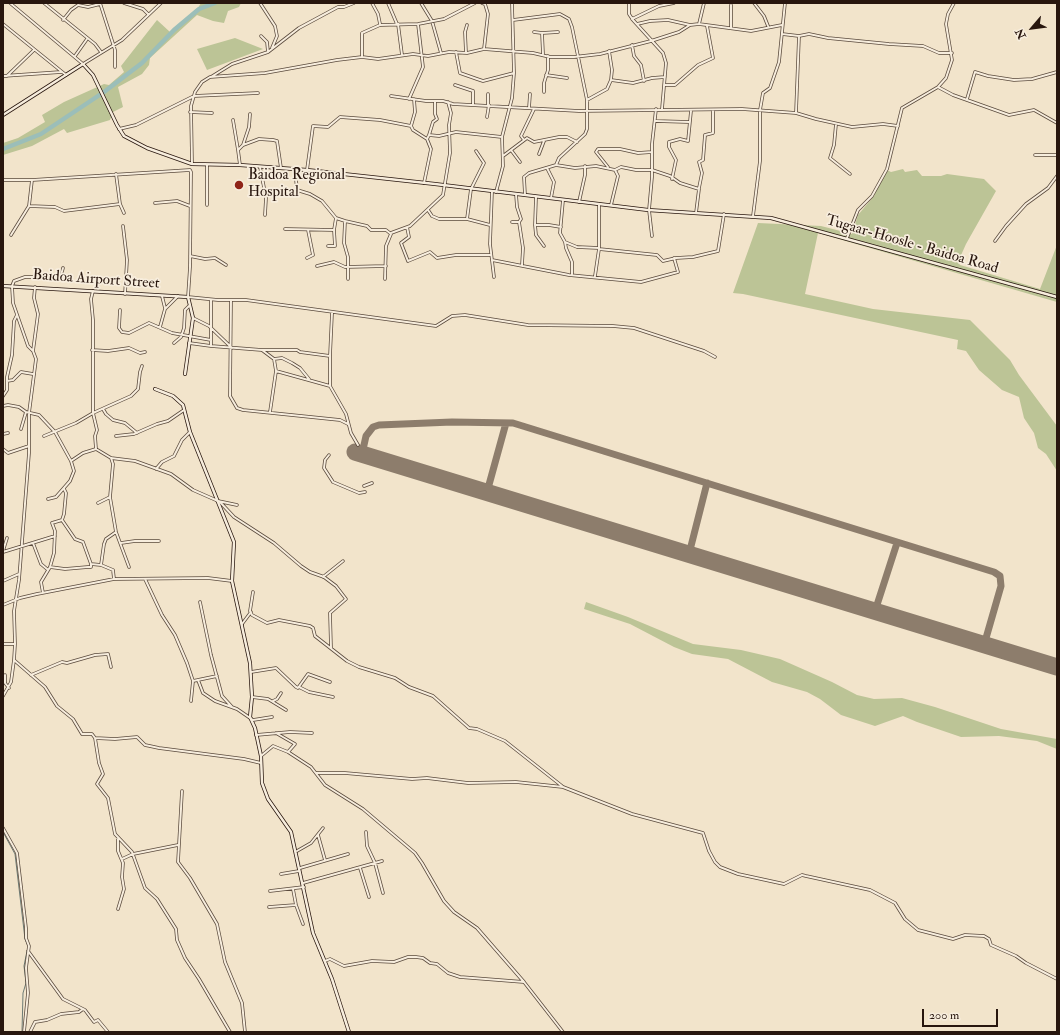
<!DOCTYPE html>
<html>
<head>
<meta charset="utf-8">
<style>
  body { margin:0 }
  #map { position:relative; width:1060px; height:1035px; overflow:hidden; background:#f2e4cb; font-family:"IM FELL Double Pica",serif }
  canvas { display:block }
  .frame { position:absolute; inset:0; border:4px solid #28160e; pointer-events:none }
  .north { position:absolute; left:1012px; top:8px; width:40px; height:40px; -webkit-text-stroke:3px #f7eddd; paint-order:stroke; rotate:242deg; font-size:11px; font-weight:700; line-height:16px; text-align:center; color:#28160e }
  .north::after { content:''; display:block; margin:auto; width:14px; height:18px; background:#28160e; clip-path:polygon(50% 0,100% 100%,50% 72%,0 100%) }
  .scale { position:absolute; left:922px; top:1009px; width:76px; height:18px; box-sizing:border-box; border:2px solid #28160e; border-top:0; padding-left:5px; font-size:12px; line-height:14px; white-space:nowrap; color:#28160e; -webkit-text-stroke:3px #f7eddd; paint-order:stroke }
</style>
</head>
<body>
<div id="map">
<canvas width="1060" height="1035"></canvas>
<div class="frame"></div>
<div class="north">N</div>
<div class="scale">200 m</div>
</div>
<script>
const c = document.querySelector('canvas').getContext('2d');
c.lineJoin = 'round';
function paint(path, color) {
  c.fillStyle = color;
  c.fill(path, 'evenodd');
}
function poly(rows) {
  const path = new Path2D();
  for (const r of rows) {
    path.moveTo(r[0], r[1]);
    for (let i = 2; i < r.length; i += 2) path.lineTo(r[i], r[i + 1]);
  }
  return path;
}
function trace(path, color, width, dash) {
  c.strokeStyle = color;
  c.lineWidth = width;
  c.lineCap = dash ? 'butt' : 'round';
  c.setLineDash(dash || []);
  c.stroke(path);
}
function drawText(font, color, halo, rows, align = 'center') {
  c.font = font + ' "IM FELL Double Pica",serif';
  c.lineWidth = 3.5;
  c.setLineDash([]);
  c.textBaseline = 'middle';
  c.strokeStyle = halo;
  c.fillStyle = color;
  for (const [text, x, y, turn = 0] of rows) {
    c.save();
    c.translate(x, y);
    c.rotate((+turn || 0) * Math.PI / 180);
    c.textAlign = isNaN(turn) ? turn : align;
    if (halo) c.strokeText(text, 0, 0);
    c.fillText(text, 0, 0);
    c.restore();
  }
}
paint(poly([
  [201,3,241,3,239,7,228,11,224,23,213,21,197,15,150,58,149,65,142,74,118,87,123,107,113,112,110,120,67,133,64,129,32,146,3,155,3,143,18,138,45,122,42,115,64,102,104,84,109,85,124,72,121,66,157,20,170,32,196,11],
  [235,38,263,49,207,70,197,49],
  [903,169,905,172,917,170,922,176,941,176,947,174,984,179,996,191,966,244,958,262,960,265,1040,289,1057,245,1057,302,818,233,805,294,873,309,970,320,1010,360,1019,375,1057,426,1057,471,1046,454,1038,448,1034,433,1024,418,1019,397,1002,390,979,370,966,351,957,349,958,340,743,294,733,293,758,223,821,226,852,234,858,215,874,196,881,179,887,170,891,172],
  [586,602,628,617,693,644,741,650,780,659,832,682,857,695,874,699,902,698,935,707,1001,729,1057,739,1057,749,1037,741,999,736,961,737,917,722,903,716,875,726,841,715,820,699,807,692,772,682,728,659,692,654,674,647,630,624,584,609]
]), '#bcc496');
trace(poly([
  [3,832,15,854,25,939,28,946],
  [22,1032,23,993,26,983,24,966,27,951]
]), '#6d7b75', 1);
trace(poly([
  [3,149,41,134,104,92,142,63,174,30,199,9,215,3]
]), '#9bbeb9', 4.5);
trace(poly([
  [362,454,366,436,373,427,379,425,452,422,513,423,994,572,1000,576,1001,586,984,645],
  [487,492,506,423],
  [689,554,707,483],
  [875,611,897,543]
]), '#8d7d6c', 7);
trace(poly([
  [355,452,1057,667]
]), '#8d7d6c', 17);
const street = poly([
  [10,3,83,64,122,40,161,3],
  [44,3,95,44,101,52],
  [100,3,115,50,115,67],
  [124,3,143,9,148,14],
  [260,3,275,26,277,36,272,48],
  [372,3,378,14,380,24],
  [388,3,397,24],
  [421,3,432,21,441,53],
  [482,3,485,4,488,14,484,49],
  [629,3,629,14,633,20,663,53,666,63,662,109],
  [754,3,764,16,768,26],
  [632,19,659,6,674,3],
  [63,20,71,10,78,5,88,7,100,4],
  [513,20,560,14,569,19,572,27,587,100,587,129,585,134,559,158,556,165],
  [3,24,66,75],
  [398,24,402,55],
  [637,24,650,21,668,20,690,25],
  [699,24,704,3],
  [731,28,731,5],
  [534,32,542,33],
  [782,34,799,36,809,34,828,38,889,44,923,46,939,53,952,53],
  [632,45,634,56,641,65,644,81],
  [268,52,299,28,338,7,344,7,354,3],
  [456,52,460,73,477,79,483,81,514,73],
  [466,53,465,32,467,25],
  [543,54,542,33,558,32],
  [75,56,87,39],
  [362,57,362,33,380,25,418,24,444,19,475,3],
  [546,75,567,78],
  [3,76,61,72],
  [7,76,34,50],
  [211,77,232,64,268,52,267,42,261,36],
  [611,80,633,83,652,78,665,77],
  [455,85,473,91,473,104],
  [664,85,675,85,698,65,713,58,707,26],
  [938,87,953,95,1009,115,1034,110,1057,123],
  [544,92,544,83,548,70,548,56],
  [391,96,426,101,443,101,453,104,579,111,742,109,796,113,816,119,852,127,883,124,898,126],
  [409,99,423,67,418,24],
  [967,99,975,72,988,76,1014,80,1032,79,1057,72],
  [587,100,607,89,611,80,612,70,609,51],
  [488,105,488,94],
  [529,108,530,94],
  [190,112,212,113],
  [796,113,799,36],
  [487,117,489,105],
  [233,120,238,150],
  [656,121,689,122],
  [836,124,834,145,830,158,850,174],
  [411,126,415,112,414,99],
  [119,129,136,125,194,96,258,93],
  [429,135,433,122,437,119,435,114,435,101],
  [427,139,429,135,439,136,456,132,502,137],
  [524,140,521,136,534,109],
  [243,145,249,127,250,114],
  [511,150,520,162],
  [539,154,544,141],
  [1035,155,1057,155],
  [503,156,527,138,534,142,559,137,567,137,577,142],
  [192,164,191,106,195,92,202,82,210,77,265,73,337,60,362,57,378,59,413,54,428,56,449,52,467,53,484,49,533,53,550,57,574,57,600,54,651,41,679,32,690,25,699,24,751,31,782,25],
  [240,165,238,150,243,145,259,139,273,140,277,141,281,168],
  [260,167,266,198,265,215],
  [608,167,596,152,598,149,620,149,638,153,652,152],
  [547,168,554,182,551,198],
  [295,169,297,190,310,194,322,201,336,218,345,221,344,243,348,257,348,279],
  [307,170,313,126,328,127,340,117,380,120,411,126,413,130,427,139,431,149,424,183],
  [615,170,621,167,636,170,652,170,670,176,680,183,699,189,696,213],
  [116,174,120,204],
  [672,179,676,160,669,147,669,142,680,139,688,141,691,111],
  [3,180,32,180,190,170,191,172,190,267,188,297,218,300,246,300,436,326,452,316,465,315,528,325,613,326,634,328,704,351,715,357],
  [699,188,702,173,699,162,703,160,705,135,713,133,713,110],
  [492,191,490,244,494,277],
  [496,192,503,166,502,137,512,98,514,73,512,3],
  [516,194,517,207,521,219,519,222,523,248,522,265],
  [525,195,524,177,529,173,556,165,575,168,596,166,615,170,618,176,611,205],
  [536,197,535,225,536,235,544,246],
  [563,200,560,233,565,242,577,247,599,248],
  [579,202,585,175,585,166],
  [155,203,177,201,190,206],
  [207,205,207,165],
  [29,206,55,207,64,211,120,204,124,213],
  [428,210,432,216,439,219,467,219,490,225],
  [753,216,760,161,760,110,763,93,770,88,779,62,785,3],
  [467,219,471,189,484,163,476,151],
  [345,221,367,226,371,230,386,230,391,234,386,246,385,279],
  [512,222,519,222],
  [535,225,549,225,561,227],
  [123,226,127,260,125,294],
  [407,227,409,237,401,243,408,261,430,252,437,258,456,255,491,255],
  [285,229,334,230],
  [391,233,410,226,443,195,450,153,449,125,451,113,448,102],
  [11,235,29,206,32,180],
  [652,236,649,210,652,177,652,144,656,109],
  [847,238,858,210,872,196,887,169,902,108,938,87,946,78,952,60,946,24,948,14,954,3],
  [995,241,1006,226,1026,204,1048,188,1057,176],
  [565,242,566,248,572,262,572,274],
  [328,246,335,246,334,230,336,218],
  [599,249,657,255,663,261,676,258,693,257,718,251,724,214],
  [190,256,205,259,215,258,226,265],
  [307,258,313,255,308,230],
  [492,260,569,275,641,282,678,272,674,258],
  [317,266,334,262,345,267,386,266],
  [595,276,599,249,599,204],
  [93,291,91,299,93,320,93,413,97,430,95,436,96,449],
  [162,296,165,308],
  [211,300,211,346],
  [231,300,230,396,237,408,243,410,340,420,348,424],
  [120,310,119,328,122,332,129,333,149,323,172,333,211,340],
  [193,318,209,326,232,348],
  [160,327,165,309,178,296],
  [174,343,181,337,184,328,185,310,189,306],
  [189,343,211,346,262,350,297,350,300,352,330,356,330,386,346,414,351,433,358,445],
  [32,350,28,346,13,303,12,286,14,281,25,277,58,277,61,275,63,268],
  [92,350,108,351,129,348,140,353,145,352],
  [262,350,274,359,276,371,270,412],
  [330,356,332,313],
  [274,359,282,358,292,363,300,368,309,379],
  [276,371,330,386],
  [7,381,13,380,21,372,33,374],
  [3,396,7,390,7,377,12,355,14,321,17,315],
  [3,406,8,405,19,407,26,412,39,415,55,432,71,461,83,453,96,449,111,458,135,461,171,474,193,490,218,501,237,505],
  [103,409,106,414,113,420,125,423,137,433],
  [21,429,26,412],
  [3,434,8,433],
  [44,436,76,423,93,413,131,396,138,389,140,372,142,366],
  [116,436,134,434,157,424,168,421,184,410],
  [3,449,8,453,29,446],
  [329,455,325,460,324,468,333,482,359,493,365,492],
  [111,458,113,464,110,497,116,532,129,567],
  [156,469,162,462,174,456,182,440,190,432],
  [364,486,372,483],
  [48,499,56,497,70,481,74,471,71,461],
  [219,501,234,517,274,543,301,566,310,572,324,577,336,586,346,599,330,613,331,648],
  [98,503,110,497],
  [62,520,75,539,83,542,91,564,101,565,113,570,114,579,208,578,232,581],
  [33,543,41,564,47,569],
  [121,543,135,541,159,541],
  [3,551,7,538],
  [3,552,55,536],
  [101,565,104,544,106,539,116,532],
  [50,567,65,569,88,567,91,567,91,564],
  [323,577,343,561],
  [145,579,162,615,175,635,187,663,193,681,191,701],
  [3,581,19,574],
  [253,592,250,611,252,615,267,623,279,620,310,626,313,628,315,636,347,661,359,667,395,678,409,687,433,696,469,728,477,729,505,741,562,786],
  [43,593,41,582,50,567,54,553,55,531,52,523,62,520,64,514,66,493,64,489],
  [200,602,211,655,222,696,232,707],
  [3,605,20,598,37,594,114,579],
  [242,624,251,612],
  [3,644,15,644,14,611,19,580,29,453,29,413,36,359,33,351,38,314,34,298,35,287],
  [15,644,14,660,45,687,57,706,73,719,82,734,92,734,95,738,115,739,137,737,145,745,159,748,244,759,261,763],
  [251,672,276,668,296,687,298,688,308,674,330,682],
  [5,675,5,683,9,688],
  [31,675,62,662,67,663,95,655,108,654,111,667],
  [198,680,203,693,215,701,237,709,253,720,272,717],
  [193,681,217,676],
  [299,687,309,692,333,697],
  [3,696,11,682,14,660],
  [252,697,268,699,286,710],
  [273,701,277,699,281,693],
  [276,733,295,744,288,752],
  [256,735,290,732,312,733],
  [95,738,99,763,103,774,97,784,108,798,115,834,132,852,145,888,157,899,176,929,177,940,185,958,199,979,230,1032],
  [261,756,273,746,288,752,311,767,325,785,363,809,415,853,422,863,444,901,454,912,477,928,524,982,563,1032],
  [316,773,345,773,412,779,427,778,468,783,516,782,563,787,632,814,703,833,709,851,715,862,720,867,738,874,784,884,802,875,806,876,870,890,895,903,905,919,918,930,953,939,965,935,984,936,989,939,991,945,1016,956,1026,963,1057,979],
  [182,791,178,862,190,878,217,924,225,962,242,1003,245,1032],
  [3,828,17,853,26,928,26,938,29,946,26,968,28,993,24,1032],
  [366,832,367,846,375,863,383,893],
  [318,835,325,860],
  [118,839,118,851,123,863,122,877,124,889,118,909],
  [297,851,311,843,323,828],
  [122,859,133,854,178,845],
  [300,868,348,854],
  [360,868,369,897],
  [281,874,299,871],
  [303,883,382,861],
  [293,889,296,905,303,924],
  [270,891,304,887],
  [269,907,296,905],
  [28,951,63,999,85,1010,94,1022,98,1020,108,1032],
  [325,961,330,959,344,966,372,961,394,962,408,957,416,957,423,958,430,963,437,964,448,973,460,977,524,982],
  [30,1032,35,1022,47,1020,61,1014,79,1012,83,1009]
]);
const secondary = poly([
  [3,115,83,64,93,75,117,125,124,136,147,148,192,164,240,165,307,170,435,184,648,210,771,218,1057,297],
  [3,286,188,297,193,318,185,374],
  [155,389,173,396,183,405,190,432,234,542,232,581,250,663,252,697,250,717,255,728,261,756,262,783,268,799,291,832,313,933,332,979,349,1032]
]);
trace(street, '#5a4a3d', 3.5);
trace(secondary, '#28160e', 4);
trace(street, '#f7eddd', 2);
trace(secondary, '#f7eddd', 2.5);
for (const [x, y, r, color] of [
  [239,185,5,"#8f2418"]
]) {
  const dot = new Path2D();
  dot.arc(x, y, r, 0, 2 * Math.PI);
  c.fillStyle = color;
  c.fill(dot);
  trace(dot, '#f7eddd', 1.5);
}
drawText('15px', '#28160e', '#f7eddd', [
  ["Baidoa Regional",248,176],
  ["Hospital",248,193]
], 'left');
drawText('15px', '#28160e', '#f7eddd', [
  ["Tugaar-Hoosle - Baidoa Road",912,245,16],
  ["Baidoa Airport Street",96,280,4]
]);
</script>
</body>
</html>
